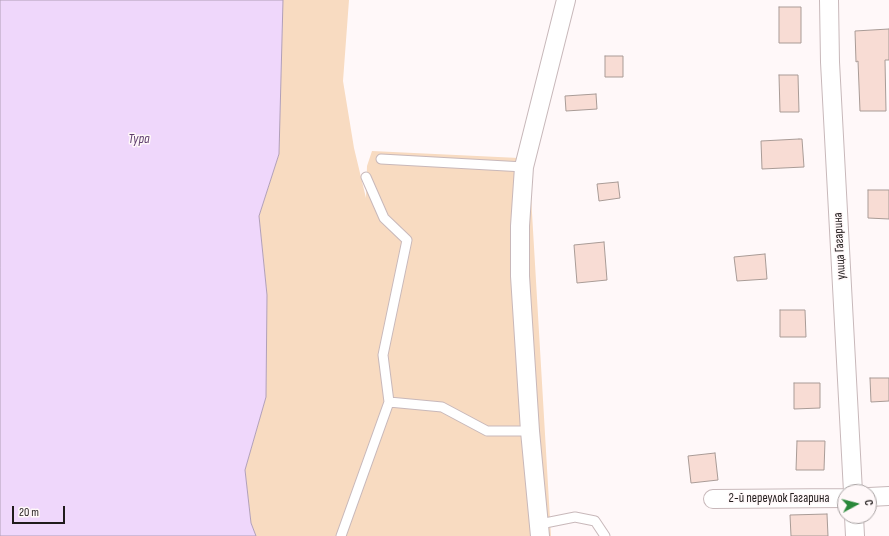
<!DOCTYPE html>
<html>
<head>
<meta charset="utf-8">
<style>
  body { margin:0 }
  #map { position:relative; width:889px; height:536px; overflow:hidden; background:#fff8f9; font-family:"Sofia Sans Condensed",sans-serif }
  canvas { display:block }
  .north { position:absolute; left:837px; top:484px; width:40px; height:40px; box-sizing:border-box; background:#fff8f9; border:1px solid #a6a0a0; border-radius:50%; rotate:83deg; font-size:11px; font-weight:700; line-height:16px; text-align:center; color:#201b1b }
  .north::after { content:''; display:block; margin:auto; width:14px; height:18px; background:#29883a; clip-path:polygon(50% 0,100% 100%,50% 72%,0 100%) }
  .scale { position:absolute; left:12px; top:506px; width:53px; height:18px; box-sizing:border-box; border:2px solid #201b1b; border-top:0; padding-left:5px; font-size:12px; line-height:14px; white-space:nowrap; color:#201b1b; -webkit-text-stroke:3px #fff8f9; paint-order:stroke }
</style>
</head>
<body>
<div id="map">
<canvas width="889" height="536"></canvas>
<div class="north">С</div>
<div class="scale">20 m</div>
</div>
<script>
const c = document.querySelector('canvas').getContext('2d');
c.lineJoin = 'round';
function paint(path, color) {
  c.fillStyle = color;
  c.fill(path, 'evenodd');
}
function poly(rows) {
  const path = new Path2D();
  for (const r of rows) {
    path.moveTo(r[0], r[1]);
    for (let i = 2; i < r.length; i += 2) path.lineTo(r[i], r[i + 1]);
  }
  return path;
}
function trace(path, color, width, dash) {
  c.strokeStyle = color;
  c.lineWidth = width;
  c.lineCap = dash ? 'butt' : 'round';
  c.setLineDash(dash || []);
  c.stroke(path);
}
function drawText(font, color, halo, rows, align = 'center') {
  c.font = font + ' "Sofia Sans Condensed",sans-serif';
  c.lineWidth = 3;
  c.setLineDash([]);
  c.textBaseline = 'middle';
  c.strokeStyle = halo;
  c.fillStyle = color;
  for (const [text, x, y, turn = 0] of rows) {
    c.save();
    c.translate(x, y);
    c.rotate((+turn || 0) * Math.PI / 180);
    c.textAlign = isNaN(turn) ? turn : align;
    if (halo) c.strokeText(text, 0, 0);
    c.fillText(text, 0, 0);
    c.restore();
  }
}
paint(poly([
  [283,0,349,0,343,81,354,148,366,198,367,166,372,151,519,158,531,196,551,536,256,536,251,523,245,470,266,397,267,295,259,216,279,154]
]), '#f8dbc1');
const water = poly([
  [0,0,283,0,279,154,259,216,267,295,266,397,245,470,251,523,256,536,0,536,0,0]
]);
paint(water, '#efd7fb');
trace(water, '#b19fb8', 1);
const building = poly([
  [779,7,801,7,801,43,779,43,779,7],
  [889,29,889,60,885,60,886,111,860,111,858,61,856,62,855,31,889,29],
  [605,56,623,56,623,77,605,77,605,56],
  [779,75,798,75,799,112,780,112,779,75],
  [596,94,597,109,566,111,565,96,596,94],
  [799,139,802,139,804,167,762,169,761,141,799,139],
  [618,182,620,198,599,201,597,184,618,182],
  [868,190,889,190,889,219,868,218,868,190],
  [604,242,607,280,577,283,574,245,604,242],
  [765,254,767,279,737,281,734,257,765,254],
  [780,310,805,310,806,337,780,337,780,310],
  [870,378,889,378,889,401,871,402,870,378],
  [794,383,820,383,820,408,794,409,794,383],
  [797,441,825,441,824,470,796,470,797,441],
  [715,453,718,480,691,483,688,456,715,453],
  [827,514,828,536,791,536,790,515,827,514]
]);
paint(building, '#f8dcd4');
trace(building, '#a99b96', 1);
const lane = poly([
  [381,159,524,167],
  [366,177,384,218,407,240,383,355,389,402],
  [540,524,575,517,595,521,605,536],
  [341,536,389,402,442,407,487,431,530,431]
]);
const street = poly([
  [829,0,830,62,853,492],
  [869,497,889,496],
  [713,499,845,498],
  [854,516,855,536],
  [540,536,530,431,520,276,520,226,524,167,566,0]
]);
trace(lane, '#c8b8ba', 11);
trace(street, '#c8b8ba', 20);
trace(lane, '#fff', 9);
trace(street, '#fff', 18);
drawText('13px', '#201b1b', '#fff8f9', [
  ["улица Гагарина",840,246,-93],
  ["2-й переулок Гагарина",779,499]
]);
drawText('italic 14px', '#5f3e6e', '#fff8f9', [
  ["Тура",139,139]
]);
</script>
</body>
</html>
